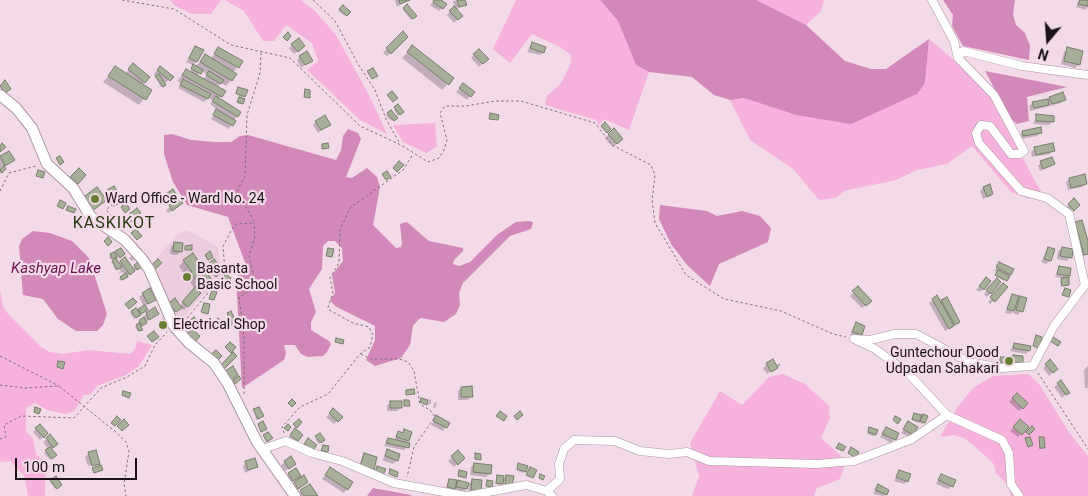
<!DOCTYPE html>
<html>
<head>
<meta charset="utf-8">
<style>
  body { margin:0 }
  #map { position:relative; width:1088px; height:496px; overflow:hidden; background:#f3dae9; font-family:Roboto,sans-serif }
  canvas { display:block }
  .north { position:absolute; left:1023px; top:15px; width:50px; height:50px; -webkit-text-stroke:4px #f3dae9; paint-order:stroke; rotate:198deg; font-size:14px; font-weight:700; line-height:20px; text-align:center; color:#1b1318 }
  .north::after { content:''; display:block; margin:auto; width:18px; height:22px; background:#1b1318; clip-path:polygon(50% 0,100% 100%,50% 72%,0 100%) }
  .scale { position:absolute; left:15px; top:458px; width:122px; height:22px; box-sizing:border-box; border:2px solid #1b1318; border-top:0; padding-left:6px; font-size:15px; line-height:18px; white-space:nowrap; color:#1b1318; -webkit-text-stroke:4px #f3dae9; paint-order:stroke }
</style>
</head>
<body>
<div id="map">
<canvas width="1088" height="496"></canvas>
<div class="north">N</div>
<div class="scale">100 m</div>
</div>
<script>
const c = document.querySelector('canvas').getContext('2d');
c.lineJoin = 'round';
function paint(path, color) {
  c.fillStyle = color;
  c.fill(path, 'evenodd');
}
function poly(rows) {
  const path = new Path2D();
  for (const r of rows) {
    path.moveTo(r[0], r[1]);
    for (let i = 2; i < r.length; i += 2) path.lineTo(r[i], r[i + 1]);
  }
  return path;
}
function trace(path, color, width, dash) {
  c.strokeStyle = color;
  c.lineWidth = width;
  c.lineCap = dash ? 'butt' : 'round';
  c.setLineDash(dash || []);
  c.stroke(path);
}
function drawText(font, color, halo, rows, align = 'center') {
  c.font = font + ' Roboto,sans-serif';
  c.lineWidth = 4.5;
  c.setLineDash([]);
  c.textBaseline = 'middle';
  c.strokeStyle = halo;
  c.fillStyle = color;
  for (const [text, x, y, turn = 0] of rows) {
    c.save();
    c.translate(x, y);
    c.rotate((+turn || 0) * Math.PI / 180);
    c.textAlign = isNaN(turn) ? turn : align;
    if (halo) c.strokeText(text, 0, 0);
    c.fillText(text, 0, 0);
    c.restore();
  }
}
paint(poly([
  [187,230,218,247,222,274,182,319,178,321,173,319,149,266,178,234]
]), '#eccde0');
paint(poly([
  [170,0,221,0,211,14,192,14,174,5],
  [225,0,301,0,315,11,336,35,370,97,387,134,360,120,307,70,318,61,312,43,286,25,274,41,263,41,244,11],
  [516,0,600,0,618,21,636,65,649,72,629,130,604,119,599,125,596,120,545,105,547,96,561,83,570,65,571,55,560,47,532,34,510,63,493,49],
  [756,0,824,0,821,11,806,25],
  [929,39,962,67,989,95,1041,192,1030,199,1011,192,972,146,947,164,917,170,896,180,844,191,836,198,819,200,793,169,750,140,730,100,744,98,796,115,925,83],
  [435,123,437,147,426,153,403,142,393,125],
  [0,290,3,306,8,314,41,347,50,352,62,354,89,350,130,354,135,349,137,341,152,345,139,366,126,375,97,386,90,395,84,395,74,411,65,414,47,410,35,403,26,408,26,431,33,438,36,454,46,463,45,496,28,496,24,475,10,461,0,462],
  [783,374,805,384,829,406,830,418,821,438,841,456,844,467,840,479,817,488,814,496,692,496,699,476,690,443,720,391,742,405,769,377],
  [1028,374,1039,384,1069,432,1088,456,1088,496,1011,496,1007,484,996,473,993,463,974,446,964,438,954,435,940,437,957,408,973,388,993,376]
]), '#f6b1dd');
paint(poly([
  [600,0,756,0,806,25,845,61,871,69,886,69,929,39,925,83,917,94,851,124,796,115,744,98,730,100,714,95,692,77,649,72,636,65,618,21],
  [943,0,1015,0,1013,14,1016,25,1025,33,1030,46,1029,60,963,46,952,26,953,15],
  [985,71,1067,87,1027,97,1029,121,1017,124,1010,118],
  [348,129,358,133,361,139,346,177,352,178,367,168,377,177,380,187,373,225,396,248,401,247,402,243,400,224,407,222,429,241,463,248,463,251,454,260,453,264,459,266,470,262,498,234,516,222,529,221,533,222,532,226,531,229,510,236,463,283,459,293,460,305,456,314,444,322,421,318,418,320,413,326,410,345,401,358,375,366,366,360,375,340,375,326,335,306,330,300,335,293,332,275,343,261,342,248,335,241,328,241,323,246,322,269,309,289,316,312,311,322,311,330,329,341,331,344,327,352,323,356,308,357,301,354,295,345,284,345,286,353,284,360,242,388,236,278,246,265,228,217,187,205,173,182,164,154,164,135,172,134,191,140,215,142,231,142,240,136,248,135,336,160,341,150,343,136],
  [660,205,707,211,717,216,742,211,760,216,771,228,768,242,719,264,710,286,687,265,671,244,659,219],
  [373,488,411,495,411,496,367,496]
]), '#d288b8');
paint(poly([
  [33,231,50,233,72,241,89,258,107,314,103,325,97,331,76,331,58,319,43,299,23,295,19,246,22,239]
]), '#d289b8');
paint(poly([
  [395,0,408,0,397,7],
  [435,0,439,0,442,8,439,11,430,5],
  [464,0,465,4,456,10,461,16,454,23,447,15,455,7,453,1],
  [1079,0,1088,0,1088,7,1085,10,1076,7],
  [343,6,349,12,345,16,338,11],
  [407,6,415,16,411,20,403,10],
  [403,33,407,37,387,56,383,53],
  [532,44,543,52,540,55,527,52],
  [292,45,300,49,294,54,289,48],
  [195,47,196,62,193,65,186,62],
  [412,47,452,79,442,90,402,58],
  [218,48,241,61,233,73,235,74,231,80,226,86,221,83,217,87,221,96,218,99,239,113,229,129,211,119,218,110,210,104,213,100,208,98,204,102,178,88,181,83,177,81,186,70,190,72,205,56,211,59],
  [201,71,207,74,203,80,197,76],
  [1068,49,1082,52,1078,65,1075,68,1061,64,1064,52],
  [479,50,487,59,479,67,471,58],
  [300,57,311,60,301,68,297,60],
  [160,67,172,77,161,87,154,74],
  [115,68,125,74,130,68,148,77,142,85,151,90,139,105,103,82],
  [460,88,473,92,467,100,456,92],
  [237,89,244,96,241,99,241,104,237,103,241,97,235,94],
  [1050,98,1064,99,1061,103,1030,111,1029,106,1033,103],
  [398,106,402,112,398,116,394,110],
  [390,112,396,118,392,121,386,116],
  [1037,116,1052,122,1049,125,1033,124],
  [316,122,329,124,318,133,313,125],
  [614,130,622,139,613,147,605,138],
  [1023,132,1041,132,1037,136,1020,139,1020,135],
  [1035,148,1053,150,1050,154,1032,157,1031,152],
  [9,152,10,163,3,167,5,169,0,174,0,158],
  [1041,162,1054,164,1040,171,1038,166],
  [1069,179,1086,184,1082,187,1068,190,1066,182],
  [983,188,992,194,983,199,980,191],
  [108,191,119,204,113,207,105,195],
  [164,197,173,200,165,206,161,200],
  [179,200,178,207,168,213,166,210],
  [1074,200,1079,205,1070,213,1065,208],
  [137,209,140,213,122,228,119,224],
  [1075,223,1088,246,1088,254,1080,257,1072,226],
  [174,243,181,251,177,255,170,254,171,247],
  [1048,248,1050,261,1046,264,1041,262],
  [1062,248,1070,257,1067,261,1057,259,1058,251],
  [116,252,122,255,118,258,116,256,111,259,109,257],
  [133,255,135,258,132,261,129,258],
  [184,261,210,279,197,291,199,293,184,310,181,307,172,315,170,304,180,306,195,289,179,266],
  [112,262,118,264,120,262,132,268,138,264,140,267,120,281,119,279,125,275,122,272,118,274,121,271,119,268,115,270],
  [1000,263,1012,270,1005,281,995,276,997,272,994,271],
  [1059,268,1069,275,1067,286,1061,286,1060,281,1063,278,1055,277],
  [983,282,983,289,980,292,976,290],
  [1000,282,987,297,984,294,993,283],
  [1003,285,1006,288,990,304,988,302],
  [858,288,870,301,862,308,850,296],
  [150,290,155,299,145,306,145,311,134,319,130,313,144,307,139,297],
  [1012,296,1016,303,1021,297,1021,311,1018,315,1013,313,1015,309,1010,314,1005,313],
  [933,300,940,302,942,301,959,322,945,331,929,303],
  [146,314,158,314,140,326,141,329,138,332,135,327],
  [227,314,234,325,231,326],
  [218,320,223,327,219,331,213,324],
  [159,324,166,328,161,331],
  [856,324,864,327,857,338,850,335],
  [1014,344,1029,350,1026,354,1010,351],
  [1000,358,1010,362,999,363],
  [1050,361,1057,369,1049,376,1043,368],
  [779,363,781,365,767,374,763,368,767,364,775,366],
  [1088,366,1088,388,1085,388,1084,370],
  [1058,384,1068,392,1062,398,1054,387],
  [461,388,471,396,468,400,458,400,458,391],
  [1017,394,1027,403,1019,411,1009,402],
  [431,399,431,404,428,405,429,400],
  [391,402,401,407,397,411,387,411,387,406],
  [437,402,436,407,433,408,434,403],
  [333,410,341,417,334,424,326,417],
  [254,411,261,417,256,420],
  [915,414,926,417,923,424,911,420],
  [437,417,448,423,443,431,431,425],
  [1020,421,1027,427,1018,437,1010,431],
  [908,423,912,434,909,437,901,433],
  [40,425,47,433,40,440,33,432],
  [886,428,898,434,891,443,880,437],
  [869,429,875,434,874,436,867,434],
  [404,431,408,441,406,443,407,447,404,450,384,446,388,439,394,440,398,433,402,434],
  [292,433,302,435,294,444,287,439],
  [319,435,324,440,319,444,315,439],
  [50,436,57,444,51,450,55,455,50,460,44,453,48,449,43,442],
  [1039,439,1044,447,1042,449,1039,449],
  [388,451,397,460,393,464,382,460],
  [458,452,460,462,454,467,448,461],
  [89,453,99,463,96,465,96,463,88,466,85,457],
  [291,458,295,464,285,471,281,465],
  [246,462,257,467,245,473,243,466],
  [474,464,490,473,486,477,470,475,471,467],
  [519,465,525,471,523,473,516,470],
  [330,469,351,483,344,493,322,479],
  [899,471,907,481,904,484,894,481],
  [289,474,296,479,289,483,286,477],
  [941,475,952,486,948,489,936,484],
  [498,476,502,480,507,476,510,486,504,485,505,481,500,485,495,484],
  [55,478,60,485,55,489,50,482],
  [449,480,454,486,458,481,469,484,472,480,479,491,468,493,469,486,463,492,446,488],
  [309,486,317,496,298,496,301,491],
  [878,486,888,490,884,496,873,494]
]), '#0003');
const building = poly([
  [399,0,410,0,400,4,399,0],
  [434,0,441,0,447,4,443,9,433,2,434,0],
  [457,0,465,0,467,5,459,7,457,0],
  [1080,0,1088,0,1088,6,1078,4,1080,0],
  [407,4,417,16,413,19,403,8,407,4],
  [343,5,351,12,347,16,339,9,343,5],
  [454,6,463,16,458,20,449,11,454,6],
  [403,31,408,37,391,54,386,48,403,31],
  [288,32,291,36,287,41,283,37,288,32],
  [299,38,305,46,298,52,291,44,299,38],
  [532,42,546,47,544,53,530,48,532,42],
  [412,45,454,78,449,85,407,52,412,45],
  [195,46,204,50,197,62,189,58,195,46],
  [218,47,243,61,239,68,214,54,218,47],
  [1067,47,1083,51,1080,65,1064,61,1067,47],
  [479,49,489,59,483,64,473,54,479,49],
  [307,51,313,61,305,65,299,56,307,51],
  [205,54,237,74,232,81,200,62,205,54],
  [133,63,150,77,145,83,128,69,133,63],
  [193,64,203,70,201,74,191,69,193,64],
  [115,66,152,90,146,100,108,76,115,66],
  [160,66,174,77,170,81,157,70,160,66],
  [373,68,378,76,372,79,367,71,373,68],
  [186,69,226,91,222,97,182,75,186,69],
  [209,71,224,80,221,84,206,75,209,71],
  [159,74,166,85,163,87,155,76,159,74],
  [183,79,211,94,208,99,180,85,183,79],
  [5,80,11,89,5,93,0,86,5,80],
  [463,83,475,92,471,97,459,88,463,83],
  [238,87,248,90,245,97,236,93,238,87],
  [305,89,310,90,310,98,304,97,305,89],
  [392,91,398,98,393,102,387,95,392,91],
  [1063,92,1066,100,1052,104,1049,97,1063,92],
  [216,96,241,112,238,117,212,101,216,96],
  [239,97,245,99,243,104,237,102,239,97],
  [1048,99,1049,105,1034,108,1032,102,1048,99],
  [398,104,404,112,400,115,394,107,398,104],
  [216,109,236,121,233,126,213,115,216,109],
  [391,110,398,118,394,121,387,113,391,110],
  [490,113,499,115,498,120,489,119,490,113],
  [1036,114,1054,116,1054,122,1036,121,1036,114],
  [325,115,331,125,321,130,315,121,325,115],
  [605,122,611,129,607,133,601,126,605,122],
  [1041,127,1042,133,1023,136,1022,131,1041,127],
  [614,128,623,139,617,144,608,134,614,128],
  [2,143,6,147,0,152,0,146,2,143],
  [328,143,329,148,322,149,322,144,328,143],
  [1053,143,1055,151,1036,155,1034,147,1053,143],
  [9,151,15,160,5,166,0,156,9,151],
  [60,156,64,162,60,165,56,158,60,156],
  [1052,157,1055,164,1043,169,1040,161,1052,157],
  [399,161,404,165,397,172,393,168,399,161],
  [4,166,6,169,2,173,0,170,4,166],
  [79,168,86,175,78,184,70,177,79,168],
  [38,170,45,172,43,178,36,176,38,170],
  [387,171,391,177,386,180,382,174,387,171],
  [1085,174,1087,184,1071,188,1069,178,1085,174],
  [990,184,993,194,987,197,983,187,990,184],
  [114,186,124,200,117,205,107,190,114,186],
  [97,187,107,200,92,211,82,198,97,187],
  [173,189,178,197,168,204,163,196,173,189],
  [179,198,183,203,172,211,169,205,179,198],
  [1074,198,1080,205,1074,211,1068,204,1074,198],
  [60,200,66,203,63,209,57,206,60,200],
  [126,203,130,209,125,213,121,207,126,203],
  [68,206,76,209,74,213,66,210,68,206],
  [137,208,141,213,134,219,129,214,137,208],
  [127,216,132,221,124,227,120,222,127,216],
  [1082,220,1088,241,1088,254,1084,255,1075,222,1082,220],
  [136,229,142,236,137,240,131,233,136,229],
  [108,237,112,242,108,246,104,241,108,237],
  [174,242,183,243,182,252,173,251,174,242],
  [192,245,192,250,185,250,185,246,192,245],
  [1048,247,1055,249,1051,261,1044,259,1048,247],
  [1062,247,1073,249,1072,258,1060,256,1062,247],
  [121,248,125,254,120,258,115,251,121,248],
  [328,248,334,249,332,257,326,256,328,248],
  [210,251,213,257,208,260,205,255,210,251],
  [114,252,117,257,112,259,110,254,114,252],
  [193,253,212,280,202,286,190,273,192,272,183,260,193,253],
  [125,257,135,271,130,275,120,261,125,257],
  [116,258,122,267,117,270,112,261,116,258],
  [158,259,162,263,155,269,152,265,158,259],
  [214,259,219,265,213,269,209,263,214,259],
  [138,262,142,267,137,270,134,265,138,262],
  [999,262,1014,269,1011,275,996,267,999,262],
  [1059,266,1071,268,1070,276,1057,274,1059,266],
  [218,268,221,273,216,277,212,272,218,268],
  [998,270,1010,276,1007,281,995,275,998,270],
  [126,273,128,277,122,280,120,277,126,273],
  [226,274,231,278,224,286,219,281,226,274],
  [986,277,991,281,984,290,979,286,986,277],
  [1069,277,1069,285,1062,286,1061,278,1069,277],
  [997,278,1001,282,991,294,986,290,997,278],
  [1003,283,1008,287,995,302,990,297,1003,283],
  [858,286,872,301,866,306,852,291,858,286],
  [195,287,201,293,188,307,182,302,195,287],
  [150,288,156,300,148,304,142,293,150,288],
  [1065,288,1071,290,1069,297,1062,295,1065,288],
  [212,290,217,292,214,300,209,299,212,290],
  [1012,294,1019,296,1014,311,1007,309,1012,294],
  [937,295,954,326,949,329,932,299,937,295],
  [1020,296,1027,298,1023,312,1016,310,1020,296],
  [947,297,960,322,955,325,941,300,947,297],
  [133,298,137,302,129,309,125,304,133,298],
  [175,298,182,308,176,312,169,303,175,298],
  [204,303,210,304,208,314,201,312,204,303],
  [145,305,148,310,141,314,138,309,145,305],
  [155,307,159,314,149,320,146,313,155,307],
  [136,308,141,315,136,318,131,311,136,308],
  [231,311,237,324,232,326,227,313,231,311],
  [144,317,147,323,142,326,139,320,144,317],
  [194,317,198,321,194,324,190,320,194,317],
  [218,318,225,327,221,330,214,322,218,318],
  [163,319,168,327,163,331,158,323,163,319],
  [856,322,865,326,862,335,852,332,856,322],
  [139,323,143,330,139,331,136,325,139,323],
  [192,329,200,336,195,342,186,335,192,329],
  [154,331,159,337,152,342,147,336,154,331],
  [1036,335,1042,337,1039,348,1033,346,1036,335],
  [1053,337,1061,342,1058,346,1050,341,1053,337],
  [336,338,344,340,343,344,335,342,336,338],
  [230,342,236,347,231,353,225,347,230,342],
  [1014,343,1031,346,1030,351,1013,348,1014,343],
  [216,350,222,356,216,362,210,355,216,350],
  [233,352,237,356,224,369,220,366,233,352],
  [1013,355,1023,356,1023,363,1012,362,1013,355],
  [1000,357,1011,357,1011,362,1000,362,1000,357],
  [773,359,778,368,771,372,766,363,773,359],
  [1050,359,1058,369,1053,373,1045,364,1050,359],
  [58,361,65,362,63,369,57,367,58,361],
  [233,366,238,375,231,380,225,371,233,366],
  [239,376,241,379,235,384,233,380,239,376],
  [1061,380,1070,393,1066,395,1057,383,1061,380],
  [472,386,473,397,461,397,461,387,472,386],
  [414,389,415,394,406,395,406,390,414,389],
  [123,391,131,393,129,398,122,395,123,391],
  [1017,393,1028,403,1023,409,1012,398,1017,393],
  [421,398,428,400,427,405,420,402,421,398],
  [292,399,296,403,292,407,288,403,292,399],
  [404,400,409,400,410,406,404,406,404,400],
  [390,401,402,401,402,408,390,408,390,401],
  [35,407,41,409,39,414,34,412,35,407],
  [259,407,264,416,258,419,253,409,259,407],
  [333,408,343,417,338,422,329,413,333,408],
  [500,411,507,416,504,421,496,416,500,411],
  [520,411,523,415,517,420,514,416,520,411],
  [914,413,922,415,919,422,912,419,914,413],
  [923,414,928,416,925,423,920,421,923,414],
  [436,415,450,423,447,428,433,421,436,415],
  [117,416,121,420,115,426,111,423,117,416],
  [895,416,901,419,898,424,893,420,895,416],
  [124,419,129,425,122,431,117,426,124,419],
  [299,419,302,422,297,428,293,424,299,419],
  [1020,419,1029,427,1022,435,1013,427,1020,419],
  [263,421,267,429,261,432,258,424,263,421],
  [908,421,918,427,913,435,903,429,908,421],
  [40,424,48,433,44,438,35,428,40,424],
  [288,424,291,427,288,431,284,428,288,424],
  [1032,426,1035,429,1029,435,1026,432,1032,426],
  [869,427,878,430,876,435,868,432,869,427],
  [886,427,899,433,896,440,882,434,886,427],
  [295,428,303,435,298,441,290,435,295,428],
  [404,429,412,432,409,441,396,437,398,431,403,433,404,429],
  [268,432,273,438,267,442,263,435,268,432],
  [320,433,325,440,321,443,315,436,320,433],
  [50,434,58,444,53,448,46,438,50,434],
  [1030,437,1033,445,1028,447,1025,438,1030,437],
  [1039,437,1044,437,1045,448,1040,448,1039,437],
  [308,438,317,445,313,450,304,444,308,438],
  [388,438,410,443,409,448,386,443,388,438],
  [839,443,846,447,843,451,836,448,839,443],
  [323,445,329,446,328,452,321,451,323,445],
  [50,447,57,455,52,459,45,450,50,447],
  [851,447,859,452,856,458,848,453,851,447],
  [387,449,400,454,398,461,385,456,387,449],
  [96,450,100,464,92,466,88,452,96,450],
  [458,450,465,458,458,465,451,456,458,450],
  [364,453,377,457,374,470,360,466,364,453],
  [475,453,481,454,481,460,475,459,475,453],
  [291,456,296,464,289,469,284,461,291,456],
  [255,458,258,467,248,470,245,461,255,458],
  [474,463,492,465,491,474,473,472,474,463],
  [518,463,528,466,526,472,517,469,518,463],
  [101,465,103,470,94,473,92,468,101,465],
  [377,466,386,469,383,475,375,472,377,466],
  [330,467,353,482,348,490,325,475,330,467],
  [530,467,537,470,533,478,526,475,530,467],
  [296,468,301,476,293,481,288,473,296,468],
  [390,469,398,472,397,477,389,474,390,469],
  [459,470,467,472,466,478,458,476,459,470],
  [899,470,911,474,908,482,896,477,899,470],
  [540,474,545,476,543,480,539,478,540,474],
  [941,474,956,480,953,487,938,480,941,474],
  [304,475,308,482,298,489,294,482,304,475],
  [497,475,504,476,503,484,496,483,497,475],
  [506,475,514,476,512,485,505,484,506,475],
  [56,476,62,485,57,489,50,480,56,476],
  [449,479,457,480,455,489,447,487,449,479],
  [472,479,482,480,481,491,471,490,472,479],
  [458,480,469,483,467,489,456,487,458,480],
  [487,480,493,481,492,487,486,486,487,480],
  [310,484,318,496,304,496,300,490,310,484],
  [878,484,889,490,887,495,875,490,878,484]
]);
paint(building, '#a7af99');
trace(building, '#777e69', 1);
const minor = poly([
  [932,0,954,41,958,58,994,95,1024,151,1019,154,1011,154,990,126,981,125,976,133,979,143,1021,191,1047,198,1069,214,1085,285,1054,326,1033,366,1002,368,969,362,916,334,895,334,870,340,854,339,875,349,908,373,947,415,1002,440,1009,453,1011,484,1019,496],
  [958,58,963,51,1022,66,1088,75],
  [263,449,286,441,312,453,342,461,394,483,466,496],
  [547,491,560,479,559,464,564,449,574,440,615,441,640,451,669,454,687,452,709,461,817,464,854,461,881,451,912,439,947,415],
  [467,496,526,485,547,491,552,496]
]);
const tertiary = poly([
  [0,95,16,108,32,128,47,164,73,188,91,217,125,240,142,259,149,269,174,326,188,342,214,363,228,384,257,442,295,496]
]);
trace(minor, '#ab95a2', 9);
trace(tertiary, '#ab95a2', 12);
trace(poly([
  [122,0,174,9,231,45,290,58,360,126,401,145,428,162,439,158,444,150,447,140,440,113,445,106,466,106,495,101,521,101,595,123,612,145,651,165,655,175,652,200,655,223,686,275,724,299,781,311,833,334,846,337],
  [313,0,335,21,358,64,375,90,386,119,400,144],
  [0,191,9,173,36,166],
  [113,204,106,210,119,224],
  [118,221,125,215],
  [184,322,225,272,223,246,231,231,236,224,253,223,254,221,237,191,245,176,247,115,260,73,261,53],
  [361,354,371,359,399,359,408,362,414,371,420,404,430,410,435,417,414,447,407,477],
  [0,356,59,386],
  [1038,373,1088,449],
  [0,385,25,388,59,386,117,433,126,442,129,451,124,484,126,496],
  [244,394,244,337,239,297,251,290,255,283,249,256,255,236,254,223],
  [284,433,282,427,300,407,328,394,360,354,370,347,373,335,369,327,353,323,329,310,328,307,333,293,330,278,339,263,340,229,351,207,403,170,413,154],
  [0,439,6,437,4,425,21,416,74,418,101,388,127,377,145,366,155,345,167,332]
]), '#7d6d77', 1, [2.5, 2.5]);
trace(minor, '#fff', 8);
trace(tertiary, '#fff', 10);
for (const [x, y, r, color] of [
  [95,199,5,"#677e30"],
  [187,277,5,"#677e30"],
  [163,325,5,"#677e30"],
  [1009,361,5,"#677e30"]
]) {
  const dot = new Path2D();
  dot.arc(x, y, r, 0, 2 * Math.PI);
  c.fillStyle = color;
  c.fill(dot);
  trace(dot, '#f3dae9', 2);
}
drawText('14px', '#1b1318', '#f3dae9', [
  ["Ward Office - Ward No. 24",105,199],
  ["Basanta",197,269],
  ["Basic School",197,285],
  ["Electrical Shop",173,325],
  ["Guntechour Dood",999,353,"right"],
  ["Udpadan Sahakari",999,369,"right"]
], 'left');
drawText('italic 15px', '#6a1253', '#f3dae9', [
  ["Kashyap Lake",56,269]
]);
c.letterSpacing = '1px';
drawText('16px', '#2a350f', '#f3dae9', [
  ["KASKIKOT",114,224]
]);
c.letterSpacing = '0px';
</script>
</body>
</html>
